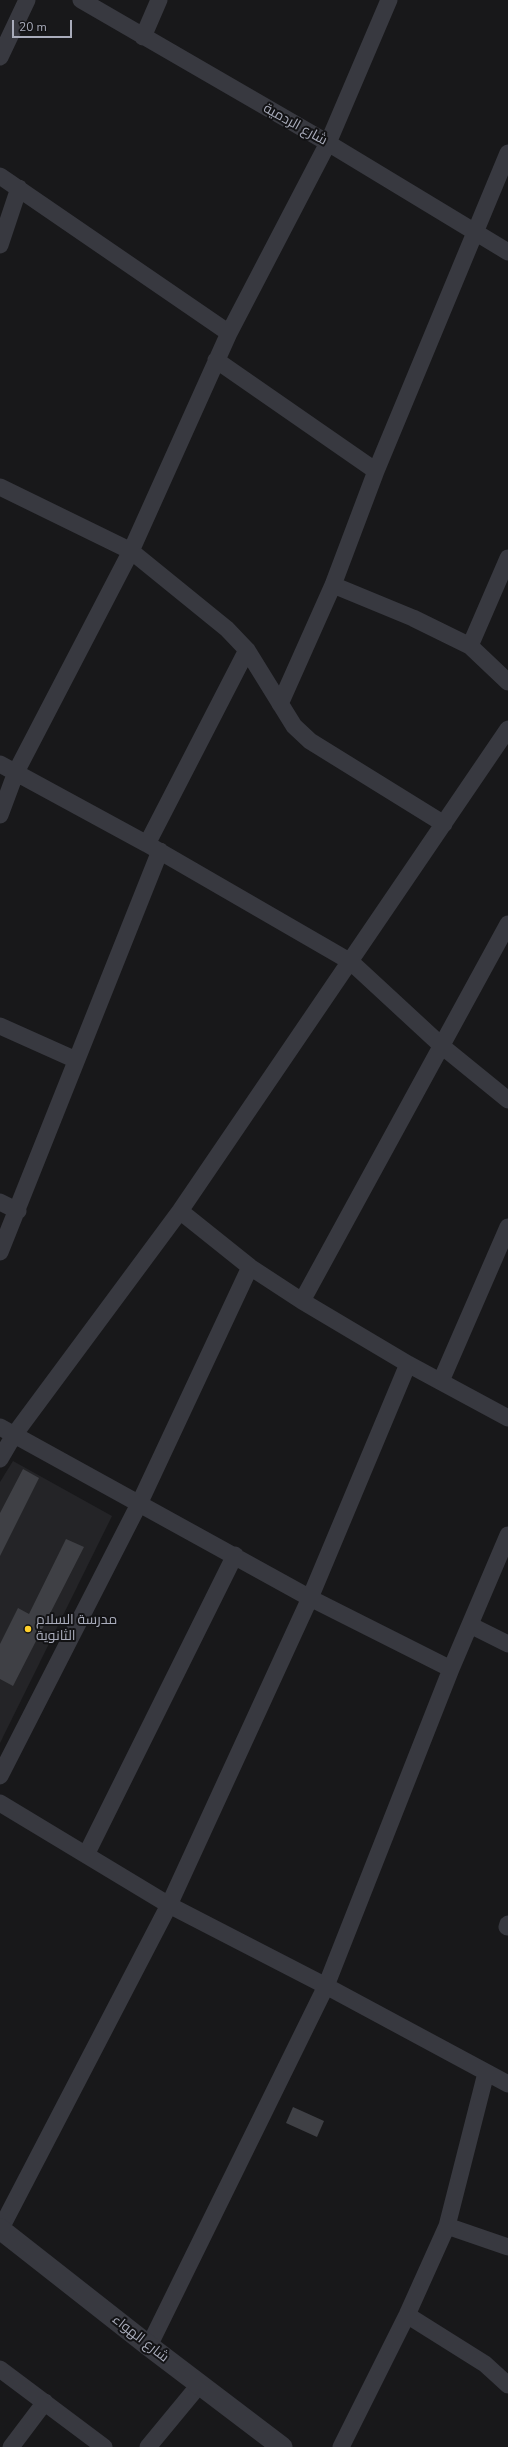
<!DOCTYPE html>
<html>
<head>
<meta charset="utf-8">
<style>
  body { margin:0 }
  #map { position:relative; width:508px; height:2447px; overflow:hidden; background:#18181a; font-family:"Nunito Sans",sans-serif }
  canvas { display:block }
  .scale { position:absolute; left:12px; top:20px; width:60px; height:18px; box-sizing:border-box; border:2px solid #a9acbb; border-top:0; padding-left:5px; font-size:12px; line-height:14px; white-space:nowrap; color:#a9acbb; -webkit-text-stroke:3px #131315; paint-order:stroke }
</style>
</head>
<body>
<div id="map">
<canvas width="508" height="2447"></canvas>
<div class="scale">20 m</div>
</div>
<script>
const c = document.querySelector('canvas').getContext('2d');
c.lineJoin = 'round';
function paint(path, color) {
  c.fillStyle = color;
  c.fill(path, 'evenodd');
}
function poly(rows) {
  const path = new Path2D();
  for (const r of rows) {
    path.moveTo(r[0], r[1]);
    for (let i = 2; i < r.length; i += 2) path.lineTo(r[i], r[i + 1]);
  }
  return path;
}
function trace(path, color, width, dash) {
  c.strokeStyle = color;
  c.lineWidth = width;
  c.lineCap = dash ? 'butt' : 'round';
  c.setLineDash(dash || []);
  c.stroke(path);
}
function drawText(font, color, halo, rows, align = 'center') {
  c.font = font + ' "Nunito Sans",Cairo,sans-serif';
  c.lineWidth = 4;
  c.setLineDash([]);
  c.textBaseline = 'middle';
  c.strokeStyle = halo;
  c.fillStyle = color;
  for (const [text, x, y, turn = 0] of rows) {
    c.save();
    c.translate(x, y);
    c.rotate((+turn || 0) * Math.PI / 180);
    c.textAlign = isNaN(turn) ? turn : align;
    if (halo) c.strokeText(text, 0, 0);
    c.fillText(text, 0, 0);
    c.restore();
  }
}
paint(poly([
  [13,1461,112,1516,0,1743,0,1482]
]), '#242427');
paint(poly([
  [23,1469,39,1478,0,1556,0,1513],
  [66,1539,84,1547,13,1686,0,1679,0,1644,18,1608,29,1614],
  [293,2107,324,2121,317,2137,286,2123]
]), '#3f4045');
trace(poly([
  [81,0,328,143,508,252],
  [143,37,159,0],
  [0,57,27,0],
  [0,176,229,333],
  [0,245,19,188],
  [216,360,376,471],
  [0,487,131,551,227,629,247,650,294,726,310,741,444,824],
  [333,585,413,618,470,646,508,682],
  [470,646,508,558],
  [280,704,333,585,376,471,508,153],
  [0,764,147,844,351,962,443,1047,508,1100],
  [0,815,16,772,131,551,229,333,328,143,389,0],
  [147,844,247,650],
  [0,1026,76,1060],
  [0,1202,18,1211],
  [180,1211,250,1267,302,1301,408,1364,508,1418],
  [0,1252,160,851],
  [302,1301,508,924],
  [441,1381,508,1227],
  [0,1427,310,1598,451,1669],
  [0,1459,14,1435,180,1211,508,729],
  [470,1625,508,1644],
  [0,1776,140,1502,250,1267],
  [0,1803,169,1905,326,1986,508,2084],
  [86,1855,235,1555],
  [507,1927,508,1924],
  [447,2226,508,2247],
  [0,2230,169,1905,310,1598,408,1364],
  [407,2315,485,2364,508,2385],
  [149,2346,326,1986,451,1669,508,1535],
  [0,2369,104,2447],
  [11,2447,45,2402],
  [148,2447,200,2384],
  [341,2447,407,2315,447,2226,486,2073]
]), '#383940', 17);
trace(poly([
  [0,2229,149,2346,282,2447]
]), '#383940', 21);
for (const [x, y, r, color] of [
  [28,1629,4,"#ffd02b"]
]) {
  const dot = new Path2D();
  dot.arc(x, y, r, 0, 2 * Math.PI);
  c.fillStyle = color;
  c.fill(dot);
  trace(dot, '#131315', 1.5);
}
drawText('14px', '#a9acbb', '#131315', [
  ["شارع الردمية",295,125,29],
  ["شارع الهواء",140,2339,38]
]);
drawText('14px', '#a9acbb', '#131315', [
  ["مدرسة السلام",36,1621],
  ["الثانوية",36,1637]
], 'left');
</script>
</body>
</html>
